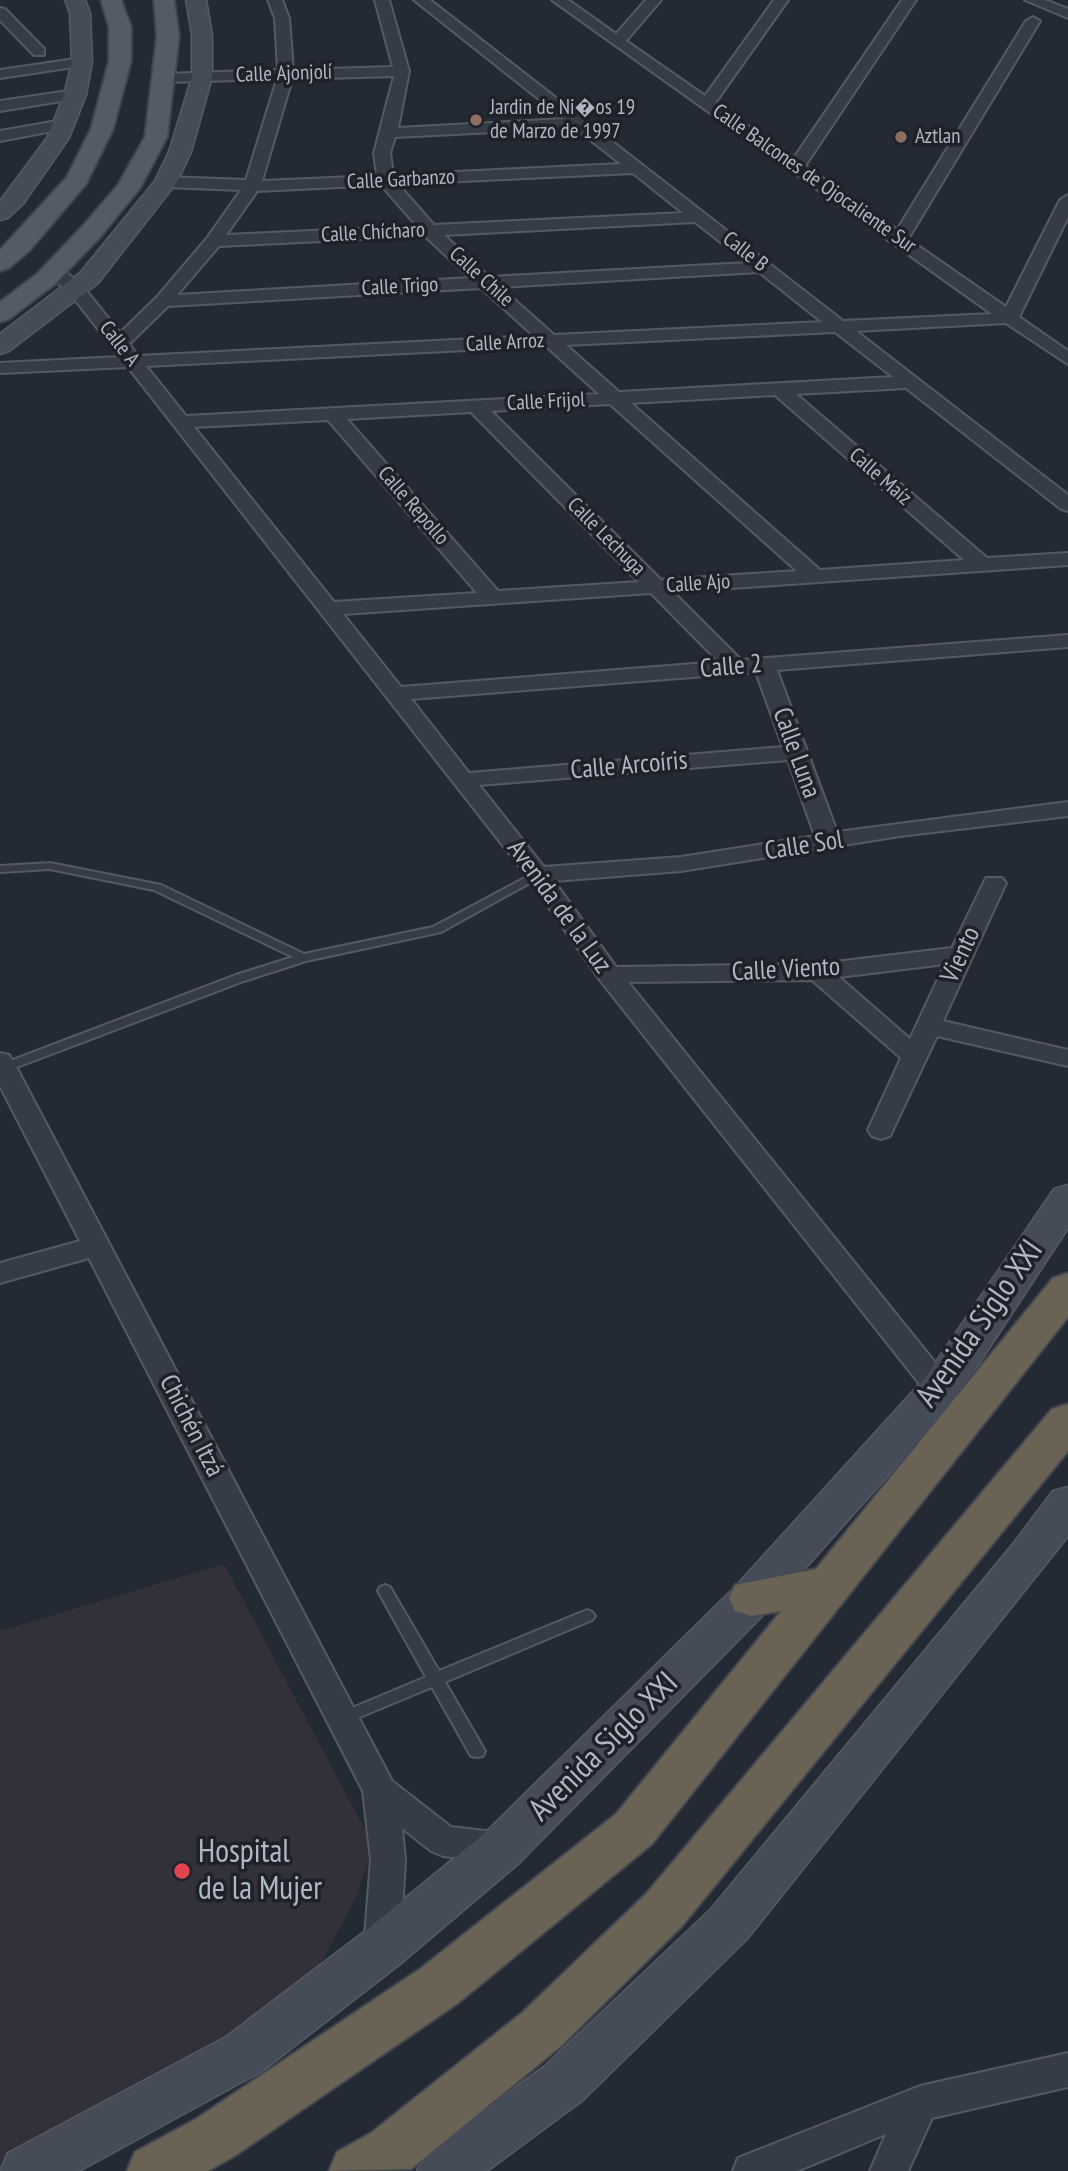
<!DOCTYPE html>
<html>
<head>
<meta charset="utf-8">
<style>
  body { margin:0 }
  canvas { display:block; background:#232a34 }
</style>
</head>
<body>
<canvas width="1068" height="2171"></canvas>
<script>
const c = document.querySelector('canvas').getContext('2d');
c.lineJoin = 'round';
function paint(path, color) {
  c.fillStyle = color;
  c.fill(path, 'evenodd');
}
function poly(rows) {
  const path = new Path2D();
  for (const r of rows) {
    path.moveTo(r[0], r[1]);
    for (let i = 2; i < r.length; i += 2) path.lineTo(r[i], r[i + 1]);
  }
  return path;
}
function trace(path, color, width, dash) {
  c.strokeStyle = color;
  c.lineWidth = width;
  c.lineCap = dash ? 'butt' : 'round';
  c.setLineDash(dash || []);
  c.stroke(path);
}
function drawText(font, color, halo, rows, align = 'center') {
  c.font = font + ' "PT Sans Narrow",sans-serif';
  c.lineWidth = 7;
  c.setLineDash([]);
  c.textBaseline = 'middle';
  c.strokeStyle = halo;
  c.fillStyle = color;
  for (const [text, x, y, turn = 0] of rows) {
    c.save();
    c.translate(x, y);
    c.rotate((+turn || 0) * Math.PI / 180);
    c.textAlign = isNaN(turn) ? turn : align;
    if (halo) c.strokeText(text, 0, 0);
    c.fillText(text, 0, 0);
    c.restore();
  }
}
paint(poly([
  [224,1564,373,1845,356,1897,321,1963,289,1997,165,2078,0,2165,0,1631]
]), '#32303a');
const lane = poly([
  [50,863,161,885,304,954,433,927,534,873,542,873,544,875,441,932,306,961,244,981,4,1072,0,1071,0,1065,236,975,293,957,154,890,50,869,0,872,0,866,50,863],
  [385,1585,390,1587,439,1671,582,1612,587,1610,592,1612,595,1616,592,1620,445,1682,485,1751,483,1756,477,1757,471,1756,432,1687,348,1722,343,1724,338,1722,335,1718,338,1714,426,1677,378,1591,380,1587,385,1585]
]);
const street = poly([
  [268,0,282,0,289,18,293,70,393,67,375,0,389,0,409,71,398,128,564,119,414,0,430,0,843,321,992,314,552,0,568,0,616,34,646,0,661,0,626,41,705,96,774,0,788,0,715,103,794,158,902,0,916,0,805,166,897,230,1026,21,1033,17,1040,21,908,239,1006,307,1060,200,1068,195,1068,217,1019,317,1068,351,1068,364,1006,323,856,331,1068,495,1068,511,1061,509,906,388,796,394,987,558,1068,553,1068,565,673,592,741,660,1068,635,1068,647,777,670,837,832,1068,802,1068,816,900,836,681,871,554,881,616,967,818,964,952,948,986,878,1002,878,1006,883,943,1021,1068,1050,1068,1066,937,1036,890,1136,881,1139,872,1136,868,1130,901,1058,812,980,628,982,950,1381,955,1389,950,1397,940,1400,930,1397,600,980,530,880,128,367,0,373,0,363,120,357,69,292,47,275,44,271,47,267,59,267,81,284,120,333,157,297,208,237,241,190,166,187,158,182,166,177,246,180,277,79,165,82,158,78,165,74,278,70,275,18,268,0],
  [394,76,374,153,377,176,262,181,292,79,394,76],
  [575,128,621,164,393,175,390,153,395,137,575,128],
  [633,173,683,213,434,225,398,184,633,173],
  [381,185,417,226,226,235,257,191,381,185],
  [695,222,747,263,489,277,444,235,695,222],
  [425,236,470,278,177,295,219,246,425,236],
  [759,272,822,322,554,335,500,287,759,272],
  [481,288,534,336,138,356,129,344,168,306,481,288],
  [835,332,893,377,619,392,566,345,835,332],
  [546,346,599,394,186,416,146,366,546,346],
  [775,395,964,560,820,570,631,403,775,395],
  [610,404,797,571,661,580,491,411,610,404],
  [471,412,639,582,498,591,347,419,471,412],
  [328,420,477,593,334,602,194,427,328,420],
  [651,593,719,662,401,687,343,614,651,593],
  [756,672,783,747,469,773,411,699,756,672],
  [788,760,815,836,681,857,544,867,479,785,788,760],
  [945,964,910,1039,839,977,945,964],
  [1025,0,1045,0,1068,9,1068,18,1025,0],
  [0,8,5,9,44,49,44,55,34,55,0,20,0,8],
  [82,58,89,62,87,65,0,78,0,70,82,58],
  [75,90,83,95,80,98,0,111,0,101,75,90],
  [63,120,71,125,68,128,0,141,0,131,63,120],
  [0,1053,9,1055,13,1061,392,1781,451,1827,502,1833,514,1838,519,1848,514,1858,502,1863,443,1856,431,1851,402,1828,405,1860,400,1948,395,1959,382,1964,369,1959,364,1948,371,1860,363,1791,89,1258,0,1283,0,1263,80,1241,0,1086,0,1053],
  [1068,2053,1068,2087,932,2118,908,2171,870,2171,886,2134,797,2171,733,2171,738,2158,920,2086,1068,2053]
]);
const secondary = poly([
  [65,0,85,0,90,13,92,62,86,95,69,138,23,204,8,218,0,220,0,201,47,138,64,95,72,62,70,13,65,0],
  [186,0,206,0,212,35,212,77,191,152,177,182,98,283,9,351,0,354,0,334,80,273,155,181,169,152,192,77,192,35,186,0],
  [1068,1185,1068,1228,955,1400,768,1610,519,1863,400,1964,262,2071,79,2171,0,2171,8,2153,226,2037,364,1932,485,1833,736,1586,925,1378,1054,1189,1068,1185],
  [1068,1487,1068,1536,747,1939,583,2100,487,2171,417,2171,425,2153,545,2066,711,1909,1013,1544,1053,1491,1068,1487]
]);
const primary = poly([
  [101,0,121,0,131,27,131,61,113,129,86,184,30,250,9,268,0,271,0,250,67,177,91,129,109,61,109,27,101,0],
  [154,0,174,0,179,36,167,137,140,188,100,237,55,284,9,319,0,322,0,302,37,274,82,227,118,185,145,137,157,36,154,0]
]);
const highway = poly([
  [1068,1273,1068,1317,652,1844,458,2003,236,2155,208,2171,127,2171,135,2152,196,2119,420,1969,616,1814,781,1611,752,1616,735,1611,729,1598,735,1585,816,1569,1053,1278,1068,1273],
  [1068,1404,1068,1451,682,1926,561,2046,411,2169,329,2171,337,2152,371,2133,523,2012,646,1894,1052,1409,1068,1404]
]);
trace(lane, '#545a63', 4);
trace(street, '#545a63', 4);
trace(secondary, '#545a63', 3);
trace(primary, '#3f454f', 4);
trace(highway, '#414750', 4);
paint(lane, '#363c45');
paint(street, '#363c45');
paint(secondary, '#454c58');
paint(primary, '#545b65');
paint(highway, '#6a6254');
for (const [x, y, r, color] of [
  [476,120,7,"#8d6e63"],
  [901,137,7,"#8d6e63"],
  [182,1871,9,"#e0444e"]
]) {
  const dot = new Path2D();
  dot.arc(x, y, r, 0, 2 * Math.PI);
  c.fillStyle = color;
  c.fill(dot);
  trace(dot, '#1c212a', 2.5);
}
drawText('21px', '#b1b7c2', '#1c212a', [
  ["Calle Ajonjolí",284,74,-2],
  ["Calle Balcones de Ojocaliente Sur",814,179,35],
  ["Calle Garbanzo",401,180,-3],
  ["Calle Chícharo",373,233,-3],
  ["Calle B",745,252,38],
  ["Calle Chile",481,277,42],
  ["Calle Trigo",400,287,-3],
  ["Calle Arroz",505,343,-3],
  ["Calle A",119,344,52],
  ["Calle Frijol",546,402,-3],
  ["Calle Maíz",880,477,41],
  ["Calle Repollo",413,506,49],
  ["Calle Lechuga",606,537,45],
  ["Calle Ajo",698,584,-4]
]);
drawText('21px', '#b1b7c2', '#1c212a', [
  ["Jardin de Ni�os 19",490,108],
  ["de Marzo de 1997",490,132],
  ["Aztlan",915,137]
], 'left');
drawText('26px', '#b1b7c2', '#1c212a', [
  ["Calle 2",731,667,-5],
  ["Calle Luna",796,753,70],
  ["Calle Arcoíris",629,766,-5],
  ["Calle Sol",804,846,-9],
  ["Avenida de la Luz",559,907,54],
  ["Viento",961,955,-65],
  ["Calle Viento",786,970,-3],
  ["Chichén Itzá",191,1426,63]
]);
drawText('32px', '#b1b7c2', '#1c212a', [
  ["Avenida Siglo XXI",980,1324,-55],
  ["Avenida Siglo XXI",604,1747,-45]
]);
drawText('32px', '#b1b7c2', '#1c212a', [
  ["Hospital",198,1853],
  ["de la Mujer",198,1890]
], 'left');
</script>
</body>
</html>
